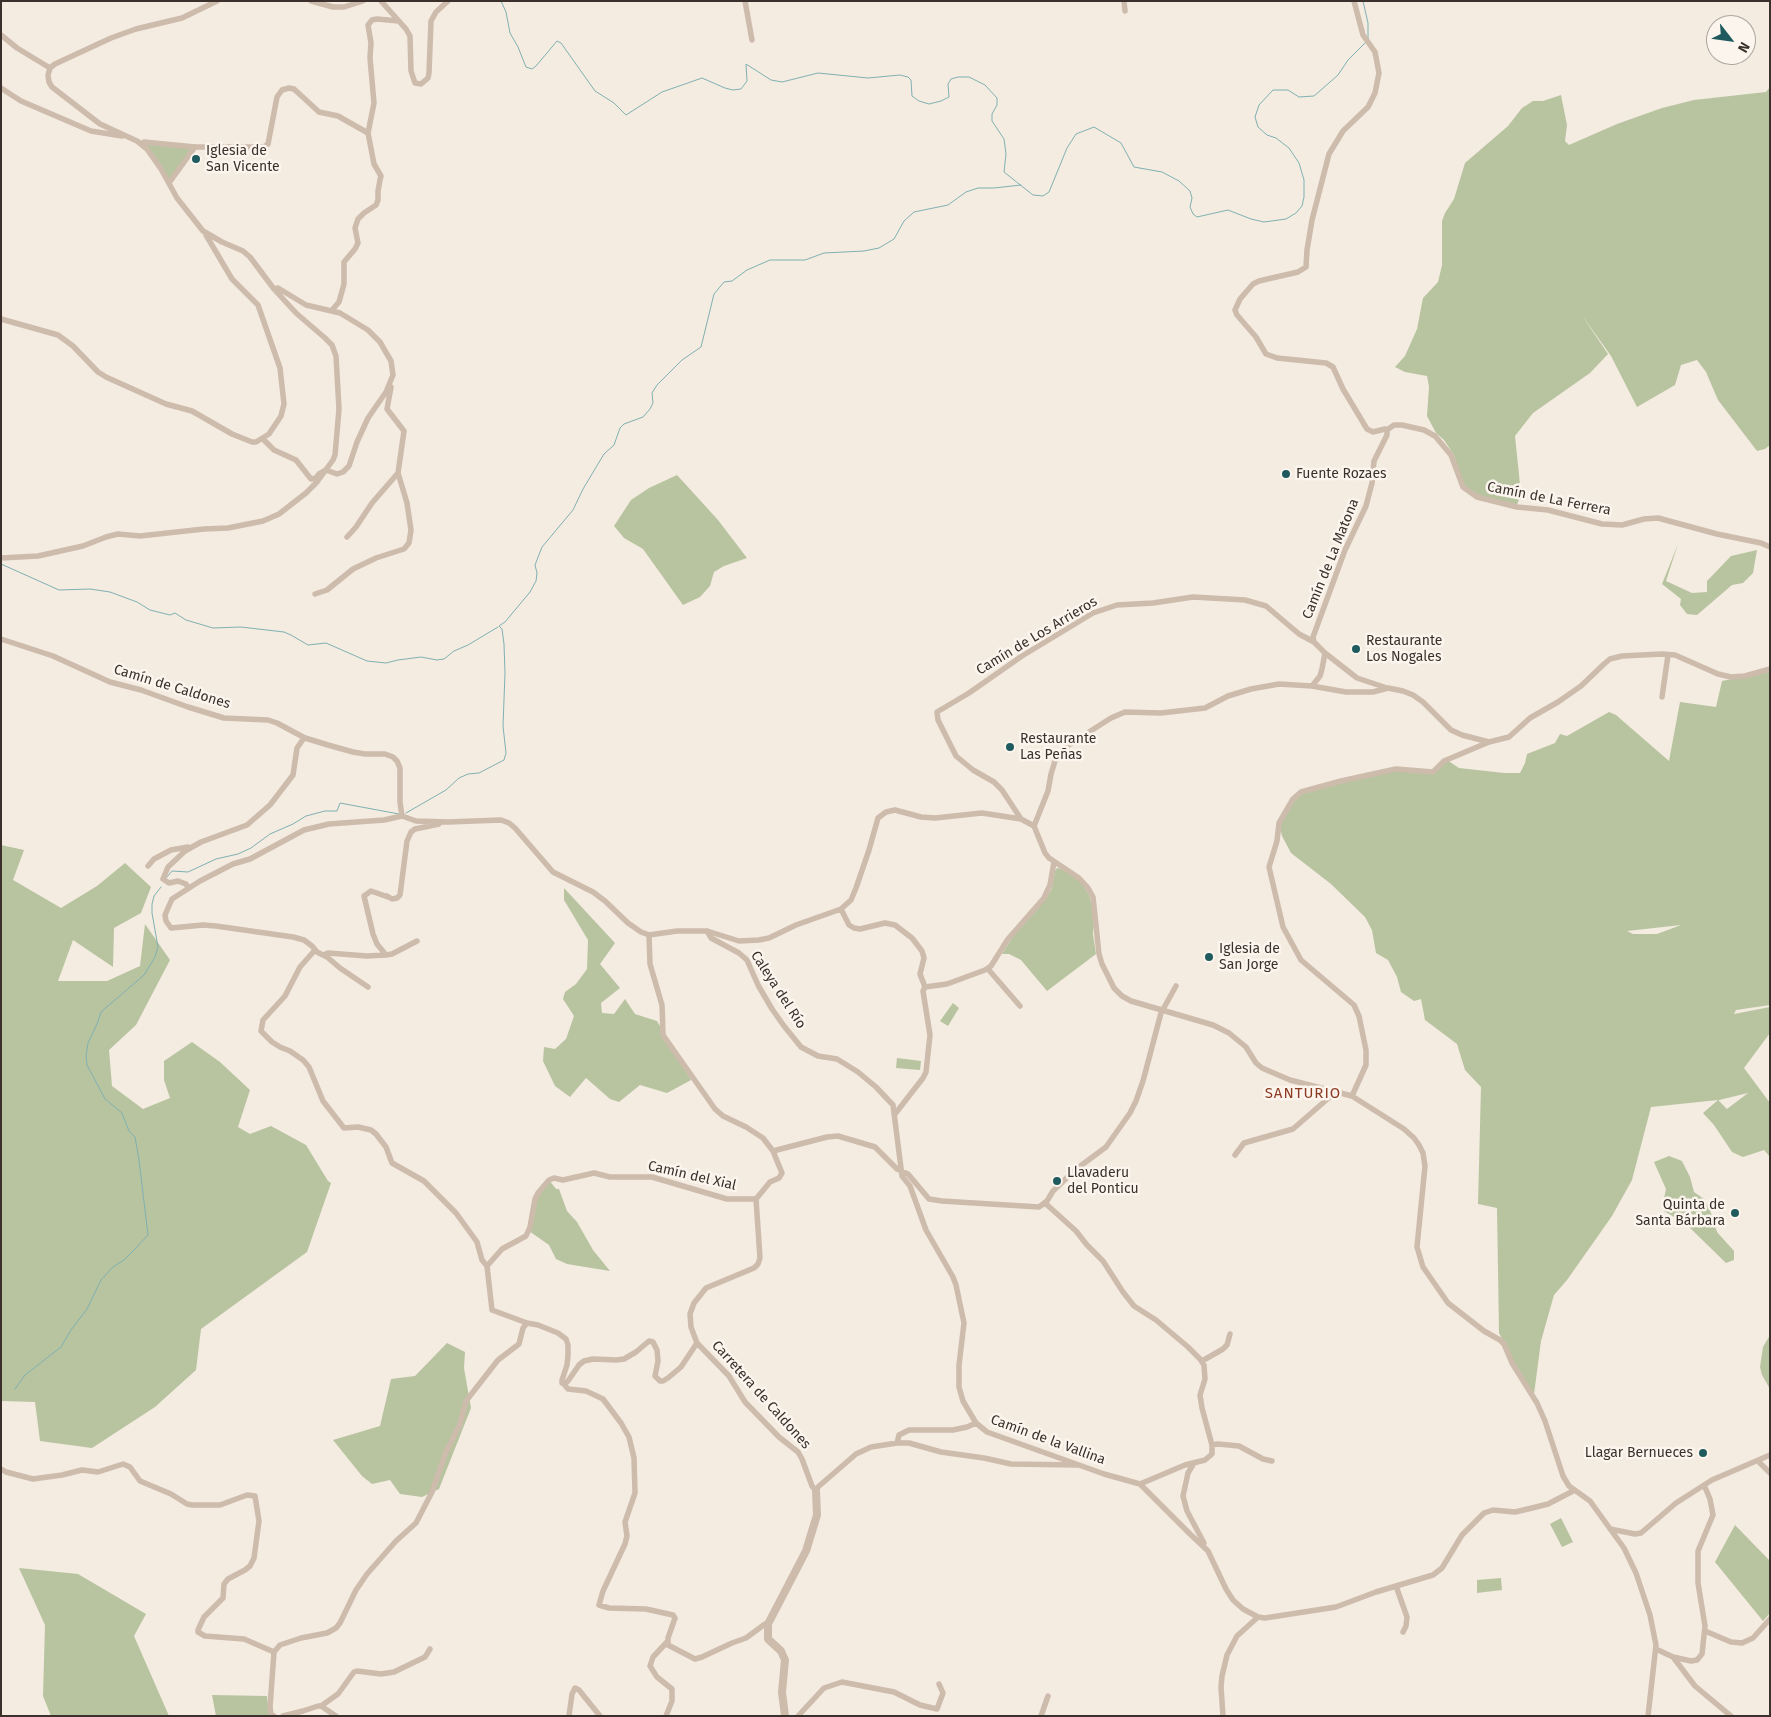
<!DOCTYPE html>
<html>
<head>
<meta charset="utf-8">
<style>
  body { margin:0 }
  #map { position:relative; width:1771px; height:1717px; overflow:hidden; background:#f4ebe1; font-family:"Fira Sans",sans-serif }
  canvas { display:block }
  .frame { position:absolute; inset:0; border:2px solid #3b302b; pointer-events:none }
  .north { position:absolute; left:1706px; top:15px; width:50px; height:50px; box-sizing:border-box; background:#fbf5ee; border:1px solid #aea6a0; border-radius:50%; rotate:120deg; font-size:14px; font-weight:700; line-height:20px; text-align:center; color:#3b302b }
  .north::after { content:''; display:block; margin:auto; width:18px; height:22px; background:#1f5a5e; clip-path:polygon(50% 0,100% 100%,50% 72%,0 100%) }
</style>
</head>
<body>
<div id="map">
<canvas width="1771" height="1717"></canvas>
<div class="frame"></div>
<div class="north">N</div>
</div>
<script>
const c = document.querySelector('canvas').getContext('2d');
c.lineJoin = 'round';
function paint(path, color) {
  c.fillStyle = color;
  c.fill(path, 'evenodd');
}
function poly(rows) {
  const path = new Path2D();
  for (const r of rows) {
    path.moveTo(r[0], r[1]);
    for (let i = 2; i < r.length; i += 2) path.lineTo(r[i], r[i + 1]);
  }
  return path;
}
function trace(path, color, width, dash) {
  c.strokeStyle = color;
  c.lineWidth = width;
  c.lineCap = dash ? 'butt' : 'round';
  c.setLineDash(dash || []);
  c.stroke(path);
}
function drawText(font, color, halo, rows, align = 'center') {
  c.font = font + ' "Fira Sans",sans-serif';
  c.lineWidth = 5;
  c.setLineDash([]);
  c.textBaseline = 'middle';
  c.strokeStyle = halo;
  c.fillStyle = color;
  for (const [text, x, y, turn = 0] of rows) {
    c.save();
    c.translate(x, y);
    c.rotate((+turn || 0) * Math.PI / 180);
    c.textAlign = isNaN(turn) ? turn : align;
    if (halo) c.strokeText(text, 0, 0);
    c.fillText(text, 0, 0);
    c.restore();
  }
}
paint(poly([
  [1770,87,1770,445,1765,449,1757,451,1718,400,1706,372,1697,360,1681,365,1675,385,1637,407,1611,356,1581,314,1608,354,1590,373,1533,413,1515,436,1521,494,1517,505,1478,495,1468,490,1461,478,1454,455,1444,440,1436,433,1427,416,1429,387,1427,376,1405,372,1395,367,1405,356,1417,329,1423,298,1438,282,1442,265,1442,221,1445,213,1454,199,1465,163,1508,126,1522,108,1533,101,1543,101,1561,95,1567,125,1565,141,1569,145,1617,124,1662,108,1694,100,1766,92],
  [144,142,195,147,169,183],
  [677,475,718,520,747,558,724,566,714,572,710,586,700,597,683,605,643,549,624,538,614,526,631,500,649,488],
  [1678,544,1666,581,1692,593,1707,592,1707,581,1731,556,1757,550,1753,573,1743,583,1732,585,1697,615,1687,614,1680,605,1681,599,1662,584],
  [1770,671,1770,1005,1736,1010,1734,1014,1770,1007,1770,1033,1744,1068,1770,1103,1770,1157,1764,1150,1743,1157,1732,1152,1714,1125,1703,1113,1718,1100,1651,1107,1632,1180,1612,1216,1567,1280,1554,1295,1541,1341,1534,1394,1516,1366,1499,1333,1497,1208,1478,1204,1481,1087,1465,1070,1457,1044,1425,1020,1421,999,1414,1001,1401,992,1397,977,1388,960,1376,953,1372,930,1365,917,1331,884,1291,853,1282,836,1279,823,1301,792,1396,769,1429,772,1447,760,1459,768,1504,773,1520,773,1525,763,1527,754,1555,743,1560,734,1567,736,1609,712,1616,715,1669,761,1680,702,1716,707,1722,681],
  [1681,925,1657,934,1633,934,1627,931],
  [1748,1093,1727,1109,1719,1101,1719,1100],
  [1,845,24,850,13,880,61,908,97,886,125,863,151,887,141,913,114,928,113,967,73,940,58,981,107,981,140,966,145,924,170,960,136,1025,109,1050,112,1086,143,1109,170,1098,164,1080,164,1061,192,1042,220,1062,250,1090,238,1127,250,1134,271,1126,306,1145,328,1181,331,1183,307,1252,201,1329,196,1370,155,1407,92,1448,40,1441,35,1402,1,1401],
  [1057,868,1063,869,1075,877,1084,886,1090,897,1094,921,1093,934,1096,954,1047,991,1021,960,1009,954,1002,954,1015,933,1047,897,1052,888,1055,871],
  [564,888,615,943,600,964,620,988,601,1003,602,1013,614,1014,625,999,635,1014,657,1021,691,1080,667,1093,640,1085,619,1102,610,1099,586,1078,570,1097,555,1086,543,1061,544,1047,555,1049,566,1039,574,1016,563,999,565,992,576,984,587,969,588,940,564,900],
  [953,1003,959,1008,948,1026,940,1021],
  [897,1058,921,1061,920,1070,896,1068],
  [1669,1156,1682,1161,1690,1177,1694,1192,1704,1199,1709,1207,1717,1232,1734,1251,1734,1260,1726,1263,1686,1224,1664,1211,1663,1203,1666,1189,1654,1162],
  [549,1180,556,1189,559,1189,567,1211,577,1222,593,1250,610,1271,567,1264,556,1259,549,1245,529,1231,533,1206],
  [1770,1335,1770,1389,1762,1375,1760,1367,1763,1347],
  [447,1343,465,1352,464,1368,471,1408,439,1489,422,1497,400,1494,390,1480,372,1484,362,1476,333,1440,380,1426,391,1379,415,1376],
  [1561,1518,1573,1542,1562,1547,1550,1524],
  [1735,1525,1770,1561,1770,1613,1763,1621,1715,1562],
  [19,1568,78,1574,146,1614,134,1636,169,1716,51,1716,43,1696,45,1625],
  [1501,1578,1502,1590,1477,1593,1477,1580],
  [212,1695,267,1696,269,1716,216,1716]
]), '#b8c4a0');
trace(poly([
  [501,1,506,12,510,33,518,47,526,67,532,69,536,66,557,41,561,43,595,91,614,103,626,115,662,92,702,78,725,88,733,90,741,89,747,81,746,64,771,80,782,82,818,73,868,78,900,75,908,77,911,80,912,96,919,101,929,104,941,101,949,97,948,84,951,79,958,77,969,77,985,85,997,98,997,105,992,114,992,121,1004,139,1006,154,1004,172,1033,195,1043,196,1049,192,1067,148,1076,134,1094,127,1121,143,1134,167,1162,172,1179,181,1190,191,1192,198,1190,207,1193,214,1197,217,1228,210,1251,219,1264,222,1286,219,1296,213,1302,206,1304,197,1304,180,1299,163,1289,148,1276,138,1267,135,1258,127,1255,117,1259,105,1273,90,1288,90,1299,97,1314,96,1338,75,1348,60,1366,42],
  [1363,1,1368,23,1368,39],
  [1,564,59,590,90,589,110,592,137,602,150,610,170,615,175,613,186,620,213,628,241,627,284,632,291,635,308,645,326,643,367,661,386,663,398,660,421,657,437,660,444,659,454,651,468,645,498,627],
  [406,813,446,790,459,778,468,774,479,773,504,760,506,753,503,726,505,673,504,644,502,629,499,626,505,622,530,592,536,581,537,573,535,565,542,547,573,510,583,489,604,454,614,445,620,428,624,424,643,417,650,409,653,403,652,393,657,385,682,360,701,347,714,294,724,282,732,281,747,270,770,260,805,260,824,253,864,251,879,248,894,239,904,221,914,212,948,205,966,192,978,188,994,188,1021,185],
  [167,877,172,871,188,872,216,859,238,854,251,848,270,834,293,824,306,816,325,811,337,811,340,803,399,814],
  [15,1389,25,1375,61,1347,71,1330,87,1309,101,1280,113,1267,124,1260,133,1251,148,1235,139,1160,135,1137,129,1131,122,1113,105,1099,87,1065,86,1056,88,1043,97,1024,101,1012,144,975,155,957,158,947,152,913,152,904,154,896,161,887]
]), '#7fb0b2', 1);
trace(poly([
  [311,1,333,7,344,7,363,1],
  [381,1,406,29,410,36,411,71,415,83,421,84,428,78,429,73,431,21,436,12,448,1],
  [745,1,752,40],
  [1124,1,1125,11],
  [1354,1,1363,35,1375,52,1379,73,1375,93,1368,107,1343,131,1329,154,1312,220,1307,250,1306,267,1298,272,1259,281,1253,284,1240,299,1235,310,1237,315,1256,337,1266,354,1277,358,1326,363,1333,367,1343,389,1367,429,1373,432,1385,429,1387,430],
  [1,35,17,48,50,68],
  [1,88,21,101,91,131,122,136],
  [141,144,144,142,195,147,264,147,268,144,277,97,282,90,289,88,294,89,319,112,338,116,368,133],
  [169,183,195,147],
  [332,310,339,302,344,284,344,262,355,249,358,243,355,228,358,219,364,213,376,205,378,200,378,191,380,180,381,176,374,164,368,133,374,103,370,58,371,43,368,25,372,20,377,19,399,21],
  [1,319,58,335,73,346,98,372,106,377,166,404,192,411,232,434,252,442,256,442,269,434,281,416,284,404,280,368,258,305,232,279,206,235],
  [1387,430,1394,425,1402,425,1424,430,1435,436,1451,455,1463,487,1477,497,1517,507,1548,510,1602,524,1622,525,1644,519,1658,518,1717,534,1761,543,1770,547],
  [1387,430,1387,435,1374,461,1372,483,1366,506,1345,550,1313,637,1314,642,1325,653,1357,678,1387,688],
  [263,439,274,450,296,460,311,479,316,478,319,474,326,470,337,474,343,472,349,466,357,442,368,418,386,392,393,375,391,361,380,342,368,330,340,313,306,305,278,288,274,289],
  [347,537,356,527,372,503,398,473],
  [1,558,38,556,83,546,106,537,118,534,140,536,204,529,228,528,263,521,279,514,306,493,317,482,333,460,335,455,339,409,336,356,332,345,325,338,296,313,274,289,250,257,243,251,222,242,203,231,177,198,161,169,147,149,137,141,100,124,52,87,49,82,48,75,50,68,55,64,111,38,136,29,182,18,217,1],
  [315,594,327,590,353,569,376,558,404,549,409,543,411,530,407,503,398,473,404,431,387,409,391,387],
  [1,639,53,656,110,682,141,690,188,707,224,718,268,720,277,723,305,738,328,745,353,752,365,754,385,754,393,757,397,761,400,768,400,802,402,816,416,821,448,822,501,820,509,823,515,828,553,872,593,892,605,901,628,923,641,932,649,935,677,931,707,931,739,941,759,940,769,938,796,925,841,909,851,900,856,888,869,850,878,818,886,812,895,810,921,817,935,818,982,813,1021,819,1034,826],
  [1312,686,1320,676,1322,669,1325,653],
  [1662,697,1668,655],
  [1021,819,1002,790,994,782,973,770,956,756,938,720,937,712,969,693,1022,656,1093,613,1117,605,1153,603,1193,597,1245,600,1266,606,1299,634,1314,642],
  [1034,826,1045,853,1049,858,1079,878,1088,888,1093,897,1099,954,1102,964,1114,988,1122,996,1131,1001,1213,1025,1229,1033,1246,1047,1256,1063,1262,1068,1290,1080,1352,1096,1404,1129,1414,1138,1419,1145,1423,1153,1425,1166,1417,1247,1423,1267,1448,1303,1484,1331,1500,1340,1504,1344,1512,1363,1537,1403,1545,1421,1563,1476,1569,1486,1590,1501,1624,1548,1636,1573,1650,1615,1656,1645,1648,1716],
  [1034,826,1048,791,1051,774,1055,761,1067,746,1111,718,1125,712,1161,713,1205,708,1228,696,1251,689,1279,684,1312,686,1346,692,1373,692,1388,688,1403,691,1413,695,1423,702,1451,730,1462,735,1489,742,1509,737,1530,718,1558,702,1581,686,1604,664,1610,659,1622,656,1662,654,1675,655,1718,674,1731,677,1745,676,1770,669],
  [148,866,154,859,171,850,188,847],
  [188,888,186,884,178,881,169,883,163,879,168,867,185,851,201,842,247,825,270,805,293,775,297,748,304,738],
  [387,896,392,899,397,898,400,895,407,841,411,832,415,829,439,824],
  [388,897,371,891,364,896,373,934,377,944,386,955,392,954,417,941],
  [841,909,849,925,854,928,860,929,885,923,895,925,912,938,922,951,924,958,920,974,925,987],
  [707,931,711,938,739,953,747,960,758,985,772,1009,784,1026,801,1047,818,1056,837,1059,858,1072,876,1087,893,1105,902,1176,910,1186,926,1230,953,1277,956,1285,964,1323,959,1365,959,1387,963,1401,976,1423,987,1432,1104,1474,1140,1484,1190,1534,1208,1551,1226,1589,1233,1600,1243,1609,1258,1617],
  [649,935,650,964,662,1005,663,1035,715,1109,723,1116,746,1127,763,1138,773,1151,782,1173,779,1178,770,1182,756,1199,760,1258,758,1264,754,1268,706,1288,694,1303,690,1314,691,1327,697,1343,729,1376,745,1402,779,1437,798,1452,802,1459,812,1486,816,1491,818,1487,856,1454,871,1447,897,1443,909,1443,941,1452,984,1458,1011,1464,1079,1465],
  [315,950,300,967,285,996,263,1020,261,1031,272,1042,280,1047,290,1051,303,1060,309,1067,323,1101,344,1128,358,1127,371,1130,376,1134,386,1147,392,1163,424,1181,456,1213,477,1242,482,1260,487,1266],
  [324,955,328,953,367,956,386,955],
  [988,969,1020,1006],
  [368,987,340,968,327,957,317,952,312,946,304,940,293,937,216,926,203,925,171,928,166,921,165,915,172,899,200,881,233,864,250,859,304,830,329,824,384,820,402,816],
  [1352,1096,1366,1065,1366,1050,1359,1016,1354,1005,1301,960,1283,927,1269,867,1277,841,1279,823,1293,799,1301,792,1341,781,1396,769,1433,772,1444,761,1489,742],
  [895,1114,923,1078,926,1072,930,1035,923,991,925,987,947,984,985,970,991,966,1008,939,1044,898,1050,885,1054,862],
  [773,1151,827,1137,838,1136,875,1147,897,1169,908,1174,929,1199,942,1201,1039,1207,1047,1201,1053,1191,1075,1170,1106,1147,1130,1113,1136,1101,1143,1081,1161,1013,1176,986],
  [1235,1155,1244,1143,1293,1129,1332,1095,1334,1091],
  [1045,1203,1076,1231,1087,1245,1103,1261,1123,1292,1134,1306,1156,1320,1188,1347,1200,1359,1204,1365,1205,1379,1200,1395,1202,1408,1212,1445,1212,1454,1205,1460,1185,1465,1140,1484],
  [527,1323,492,1310,487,1266,502,1249,526,1236,530,1227,535,1199,538,1193,549,1180,554,1178,563,1180,594,1173,610,1177,652,1177,727,1199,756,1199],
  [1202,1361,1223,1349,1227,1345,1230,1334],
  [564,1384,568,1389,586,1391,603,1399,621,1423,629,1437,634,1458,635,1493,625,1522,627,1536,625,1544,603,1591,599,1605,609,1608,646,1609,673,1615,675,1618,668,1638,668,1645,695,1659,702,1657,732,1643,746,1638,765,1624,768,1624],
  [897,1443,899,1435,909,1430,953,1430,967,1427,976,1423],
  [1212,1445,1218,1444,1239,1446,1263,1459,1272,1461],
  [1758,1461,1770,1473],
  [1194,1463,1188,1473,1183,1496,1187,1511,1204,1543,1203,1546],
  [1,1469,6,1472,33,1479,62,1475,82,1470,98,1472,123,1464,130,1467,140,1481,171,1494,187,1504,192,1505,220,1505,247,1495,255,1496,259,1521,254,1558,250,1566,245,1570,228,1579,224,1584,223,1598,204,1617,198,1630,198,1632,205,1636,244,1639,274,1652,270,1707,271,1714,274,1716],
  [1610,1529,1635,1534,1641,1533,1676,1503,1712,1480,1770,1455],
  [1396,1586,1407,1617,1406,1626,1403,1632],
  [1705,1631,1731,1642,1742,1643,1753,1638,1770,1619],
  [1656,1649,1673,1657,1691,1661,1697,1660,1702,1654,1705,1626,1698,1583,1698,1551,1713,1515,1710,1499,1704,1485],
  [274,1652,280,1645,301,1638,327,1633,336,1628,340,1623,356,1590,367,1574,396,1541,416,1523,432,1492,446,1452,460,1424,466,1401,498,1360,519,1344,523,1328,527,1323,538,1325,558,1333,566,1339,568,1345,568,1355,567,1365,562,1380,562,1383,564,1384,568,1381,579,1365,584,1361,593,1359,616,1360,624,1359,636,1352,649,1341,653,1342,657,1350,658,1361,655,1376,660,1381,663,1381,668,1378,681,1367,697,1343],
  [1673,1657,1695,1686,1731,1716],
  [321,1706,338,1694,354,1672,357,1671,381,1674,394,1672,425,1657,430,1649],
  [283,1716,303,1711,318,1706,321,1706,336,1716],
  [569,1716,572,1694,575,1688,579,1690,600,1716],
  [666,1716,672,1701,672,1689,657,1677,650,1666,653,1657,667,1642],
  [798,1716,824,1688,842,1682,894,1692,920,1705,937,1709,943,1693,939,1684],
  [1041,1716,1048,1696],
  [1223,1716,1221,1687,1222,1676,1227,1655,1237,1636,1258,1617,1265,1618,1336,1607,1376,1592,1433,1575,1442,1568,1462,1535,1484,1513,1493,1510,1515,1512,1532,1508,1548,1504,1575,1490]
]), '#cdbbac', 5.5);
trace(poly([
  [785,1716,782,1692,785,1660,781,1651,768,1639,768,1624,806,1551,817,1515,816,1491]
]), '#cdbbac', 8);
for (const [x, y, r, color] of [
  [196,159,5,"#1f5a5e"],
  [1286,474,5,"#1f5a5e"],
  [1356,649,5,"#1f5a5e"],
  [1010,747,5,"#1f5a5e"],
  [1209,957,5,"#1f5a5e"],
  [1057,1181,5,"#1f5a5e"],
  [1735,1213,5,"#1f5a5e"],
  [1703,1453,5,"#1f5a5e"]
]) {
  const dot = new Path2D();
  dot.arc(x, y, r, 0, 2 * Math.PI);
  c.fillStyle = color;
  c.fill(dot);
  trace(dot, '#fbf5ee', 2);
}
drawText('14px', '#3b302b', '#fbf5ee', [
  ["Iglesia de",206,151],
  ["San Vicente",206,167],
  ["Fuente Rozaes",1296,474],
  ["Restaurante",1366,641],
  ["Los Nogales",1366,657],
  ["Restaurante",1020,739],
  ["Las Peñas",1020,755],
  ["Iglesia de",1219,949],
  ["San Jorge",1219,965],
  ["Llavaderu",1067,1173],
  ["del Ponticu",1067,1189],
  ["Quinta de",1725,1205,"right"],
  ["Santa Bárbara",1725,1221,"right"],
  ["Llagar Bernueces",1693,1453,"right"]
], 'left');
drawText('14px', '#3b302b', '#fbf5ee', [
  ["Camín de La Ferrera",1549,499,11],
  ["Camín de La Matona",1331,559,-68],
  ["Camín de Los Arrieros",1037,636,-31],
  ["Camín de Caldones",172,687,17],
  ["Caleya del Río",778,990,57],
  ["Camín del Xial",692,1176,13],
  ["Carretera de Caldones",761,1395,48],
  ["Camín de la Vallina",1048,1440,20]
]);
c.letterSpacing = '1px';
drawText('15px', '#8c3b22', '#fbf5ee', [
  ["SANTURIO",1303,1094]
]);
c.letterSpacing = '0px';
</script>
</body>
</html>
